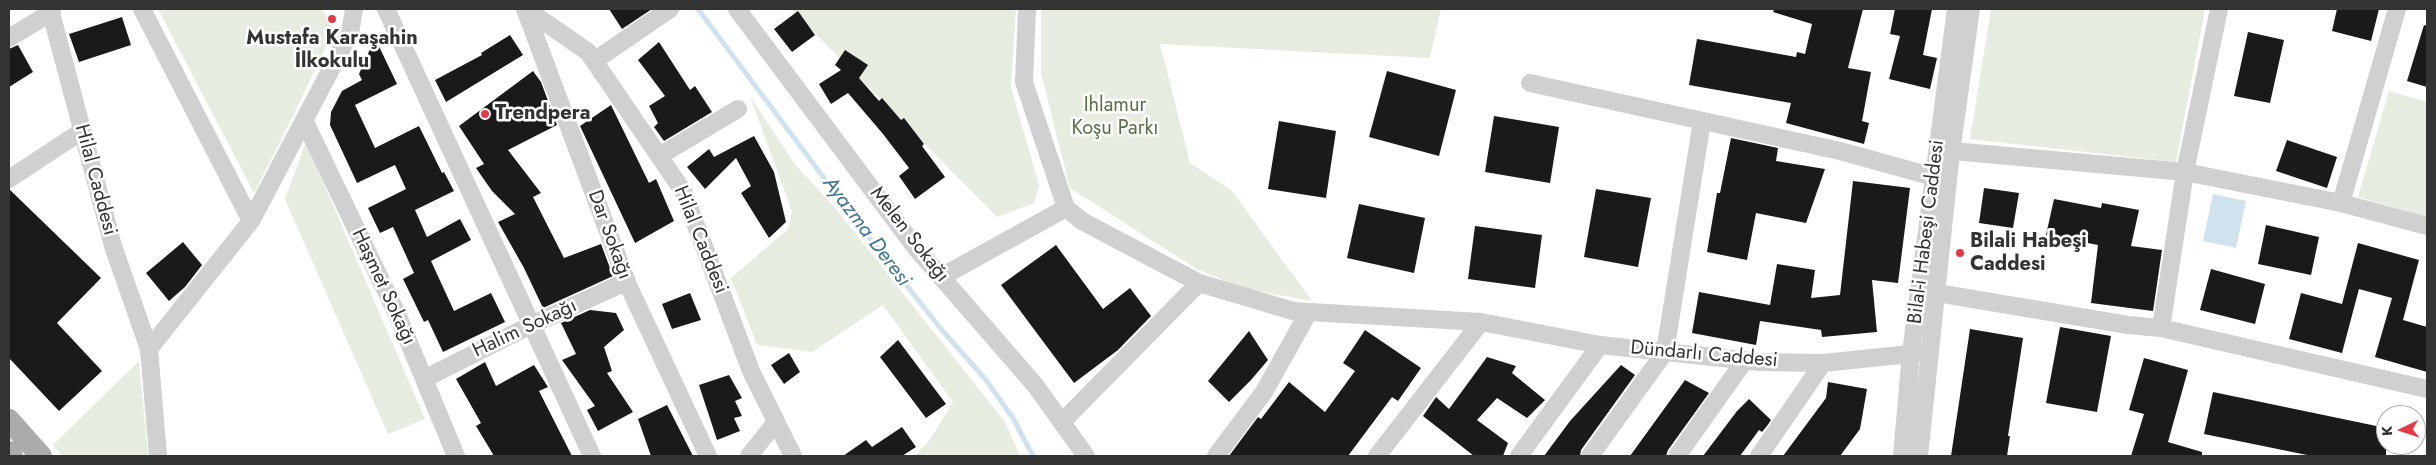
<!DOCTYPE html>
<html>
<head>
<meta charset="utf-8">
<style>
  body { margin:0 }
  #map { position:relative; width:2436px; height:465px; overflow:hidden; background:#fff; font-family:Jost,sans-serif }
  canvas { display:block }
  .frame { position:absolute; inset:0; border:10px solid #333; pointer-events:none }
  .north { position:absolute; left:2376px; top:405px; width:50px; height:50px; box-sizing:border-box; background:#fff; border:1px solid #adadad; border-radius:50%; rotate:266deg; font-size:14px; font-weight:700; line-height:20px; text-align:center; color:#333 }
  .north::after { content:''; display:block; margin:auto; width:18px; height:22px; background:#e63946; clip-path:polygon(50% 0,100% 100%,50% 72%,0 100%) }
</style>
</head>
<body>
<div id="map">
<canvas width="2436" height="465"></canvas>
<div class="frame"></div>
<div class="north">K</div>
</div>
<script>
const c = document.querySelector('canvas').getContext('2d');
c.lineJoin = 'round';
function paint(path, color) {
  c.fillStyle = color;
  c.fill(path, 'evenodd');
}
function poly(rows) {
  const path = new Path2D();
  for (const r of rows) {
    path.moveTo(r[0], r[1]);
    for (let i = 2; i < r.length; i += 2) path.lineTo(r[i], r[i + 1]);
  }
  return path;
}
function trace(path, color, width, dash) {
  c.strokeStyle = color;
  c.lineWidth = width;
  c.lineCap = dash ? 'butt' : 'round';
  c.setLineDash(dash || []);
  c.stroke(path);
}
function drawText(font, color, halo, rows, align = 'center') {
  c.font = font + ' Jost,sans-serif';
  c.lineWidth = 5;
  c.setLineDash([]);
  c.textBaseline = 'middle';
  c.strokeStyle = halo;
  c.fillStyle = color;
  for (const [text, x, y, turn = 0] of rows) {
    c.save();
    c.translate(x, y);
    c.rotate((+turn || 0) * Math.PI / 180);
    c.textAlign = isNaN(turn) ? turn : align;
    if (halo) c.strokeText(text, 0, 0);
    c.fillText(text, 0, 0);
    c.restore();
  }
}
paint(poly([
  [158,9,322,9,334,29,294,114,254,193],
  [791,9,1016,9,1011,87,1039,185,1034,203,997,217],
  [1041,9,1441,9,1430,58,1160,44,1190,163,1232,191,1312,301,1242,288,1195,268,1070,188,1041,73],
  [1991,9,2205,9,2176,162,1970,139],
  [2389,91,2427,102,2427,217,2358,197],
  [750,96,794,163,836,209,1005,422,1020,456,915,456,931,438,953,402,883,305,812,352,757,345,731,278,788,229,792,212],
  [306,142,425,419,388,434,285,199],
  [139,361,148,456,62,456,53,445]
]), '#e6ecdf');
paint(poly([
  [2213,194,2246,201,2236,248,2203,241]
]), '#cfe2ee');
trace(poly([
  [698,9,859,225,941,329,986,380,1013,418,1033,456]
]), '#cfe2ee', 5);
paint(poly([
  [609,9,652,9,622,29],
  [1774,9,1863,9,1848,68,1871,72,1862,121,1869,123,1864,144,1786,123,1791,103,1689,85,1697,39,1796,57,1797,52,1805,54,1812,24,1773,12],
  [1895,9,1932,9,1923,55,1937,58,1930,89,1889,79,1900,36,1890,34],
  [2337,9,2379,9,2371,41,2332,31],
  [798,11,815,35,792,52,774,29],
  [122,17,131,45,79,62,69,34],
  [2424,25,2427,26,2427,87,2407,81],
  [2248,32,2284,40,2270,103,2234,96],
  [510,35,523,55,446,102,435,80,482,55,481,53],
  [375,38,397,84,355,105,375,148,419,126,442,173,444,172,454,191,415,210,427,237,460,219,471,240,431,261,454,311,491,293,505,322,443,352,428,320,424,322,403,279,414,273,393,227,380,233,368,208,406,189,395,165,357,183,330,125,331,112,342,91,362,80,359,74],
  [659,42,690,90,695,86,712,112,664,141,654,127,658,123,649,106,665,96,638,60],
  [18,45,33,72,9,87,9,49],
  [845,50,868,65,859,78,879,101,882,98,901,120,904,118,924,144,922,146,945,177,915,199,899,176,909,168,883,134,848,93,831,104,819,84,841,70,835,65],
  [533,71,541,82,557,125,508,150,541,193,533,197,564,258,601,244,613,276,543,308,524,268,498,222,515,214,492,191,476,168,484,164,459,126],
  [1387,71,1456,90,1439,156,1369,137],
  [611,105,649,183,656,179,674,221,635,243,580,126],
  [1494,116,1559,127,1550,183,1485,172],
  [1279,121,1336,131,1326,198,1268,189],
  [754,136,774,172,786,222,769,238,741,193,751,186,736,158,705,189,687,167,709,149,714,157],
  [1731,138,1778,148,1776,161,1825,169,1806,223,1756,213,1747,260,1707,252,1717,193,1720,193],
  [2287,140,2337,157,2327,188,2276,171],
  [1853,181,1910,188,1898,283,1872,280,1877,332,1822,337,1821,330,1760,321,1756,345,1692,333,1699,292,1770,305,1777,264,1815,270,1811,298,1840,295],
  [1984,188,2019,193,2013,228,1979,223],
  [9,189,101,278,57,323,102,371,59,411,9,358],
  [1596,189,1651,198,1638,267,1584,257],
  [2054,199,2101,208,2102,203,2139,210,2131,246,2162,250,2153,311,2091,303,2098,245,2046,235],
  [1359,204,1425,218,1414,273,1347,258],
  [2266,225,2319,237,2311,275,2258,264],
  [1475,226,1542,235,1535,288,1468,279],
  [183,242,202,265,185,287,169,301,146,273],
  [2358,243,2419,260,2403,320,2427,327,2427,372,2375,357,2392,298,2359,289,2342,353,2289,339,2301,293,2342,304],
  [1056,245,1103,309,1130,288,1151,316,1118,350,1074,383,1001,285],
  [2211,269,2265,284,2255,324,2200,310],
  [690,293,701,320,672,329,662,304],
  [590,310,616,313,624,330,604,347,612,371,607,373,633,412,598,431,587,410,595,406,562,360,576,354,561,323],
  [2060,327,2111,336,2097,412,2046,403],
  [1970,329,2023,338,2008,436,2010,436,2007,456,1951,456],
  [1365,330,1421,368,1398,401,1392,397,1348,456,1229,456,1258,417,1261,419,1289,382,1325,412,1355,371,1343,363],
  [1249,331,1268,360,1251,380,1229,402,1208,381],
  [898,340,946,404,926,418,880,357],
  [789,353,800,372,784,384,771,365],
  [1487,357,1516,366,1512,373,1545,400,1527,418,1497,398,1477,420,1508,443,1503,456,1474,456,1423,416,1436,397,1449,409],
  [2144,358,2188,370,2168,442,2202,452,2202,456,2131,456,2144,414,2129,410],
  [485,362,496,386,534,365,548,387,539,391,572,456,494,456,476,426,481,423,456,379],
  [1621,365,1635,375,1581,450,1580,456,1544,456,1570,421],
  [729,375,742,398,735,401,742,416,734,418,740,431,717,440,699,385],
  [1685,380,1709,393,1668,450,1666,456,1630,456],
  [1828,382,1867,389,1860,429,1840,456,1783,456,1826,398],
  [2213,392,2386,428,2386,456,2312,456,2204,434],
  [1749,399,1771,420,1767,426,1762,432,1759,430,1740,456,1703,456,1737,411],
  [667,405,693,456,651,456,638,419],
  [902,427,916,447,902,456,843,456,866,440,872,447]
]), '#1a1a1a');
trace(poly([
  [50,9,113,246,149,349],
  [142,9,251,221],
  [386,9,592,456],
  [525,9,628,285,708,456],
  [526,9,588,52,683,191,751,371,793,456],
  [737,9,916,248,1035,385,1086,456],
  [2219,9,2185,172,2341,203],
  [2397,9,2341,203,2427,226],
  [9,38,52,12],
  [594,61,670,9],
  [1530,83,1840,151,1934,177],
  [304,120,397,314,456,456],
  [1942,150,2185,172,2161,328],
  [659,156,738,109],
  [9,179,82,131],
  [941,277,1066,208,1024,82,1027,9],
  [1199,283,1293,311,1481,322],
  [1921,287,1937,293,2128,325,2161,328,2427,389],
  [424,379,531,325,619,285,628,285],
  [1062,422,1199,283,1082,221,1066,208],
  [158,456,149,349,251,221,350,33,354,9],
  [749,456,776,422],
  [1216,456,1264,392,1308,313],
  [1377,456,1481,322,1600,345,1760,362,1823,363,1930,352],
  [1519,456,1600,345],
  [1590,456,1665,352,1702,121],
  [1677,456,1745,360],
  [1759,456,1823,363],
  [1902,456,1911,353,1956,9],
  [1919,456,1951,152,1971,9]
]), '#d0d0d0', 18);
trace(poly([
  [9,420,41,456],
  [9,452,12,456]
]), '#ababab', 22);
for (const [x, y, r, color] of [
  [332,19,5,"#e63946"],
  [485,114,5,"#e63946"],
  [1960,253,5,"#e63946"]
]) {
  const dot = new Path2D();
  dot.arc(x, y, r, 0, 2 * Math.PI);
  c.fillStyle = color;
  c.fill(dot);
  trace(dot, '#fff', 2);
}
drawText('bold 20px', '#333', '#fff', [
  ["Mustafa Karaşahin",332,39,"center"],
  ["İlkokulu",332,62,"center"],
  ["Trendpera",495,114],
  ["Bilali Habeşi",1970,242],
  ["Caddesi",1970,265]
], 'left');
drawText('20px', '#56703f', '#fff', [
  ["Ihlamur",1115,106],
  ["Koşu Parkı",1115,129]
]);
drawText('20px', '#333', '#fff', [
  ["Hilal Caddesi",95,180,75],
  ["Bilal-i Habeşi Caddesi",1927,232,-83],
  ["Dar Sokağı",609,235,70],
  ["Melen Sokağı",909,235,52],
  ["Hilal Caddesi",700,240,68],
  ["Haşmet Sokağı",383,287,65],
  ["Halim Sokağı",525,329,-25],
  ["Dündarlı Caddesi",1704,355,5]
]);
drawText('italic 21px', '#3f7597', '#fff', [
  ["Ayazma Deresi",866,232,53]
]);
</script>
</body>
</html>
